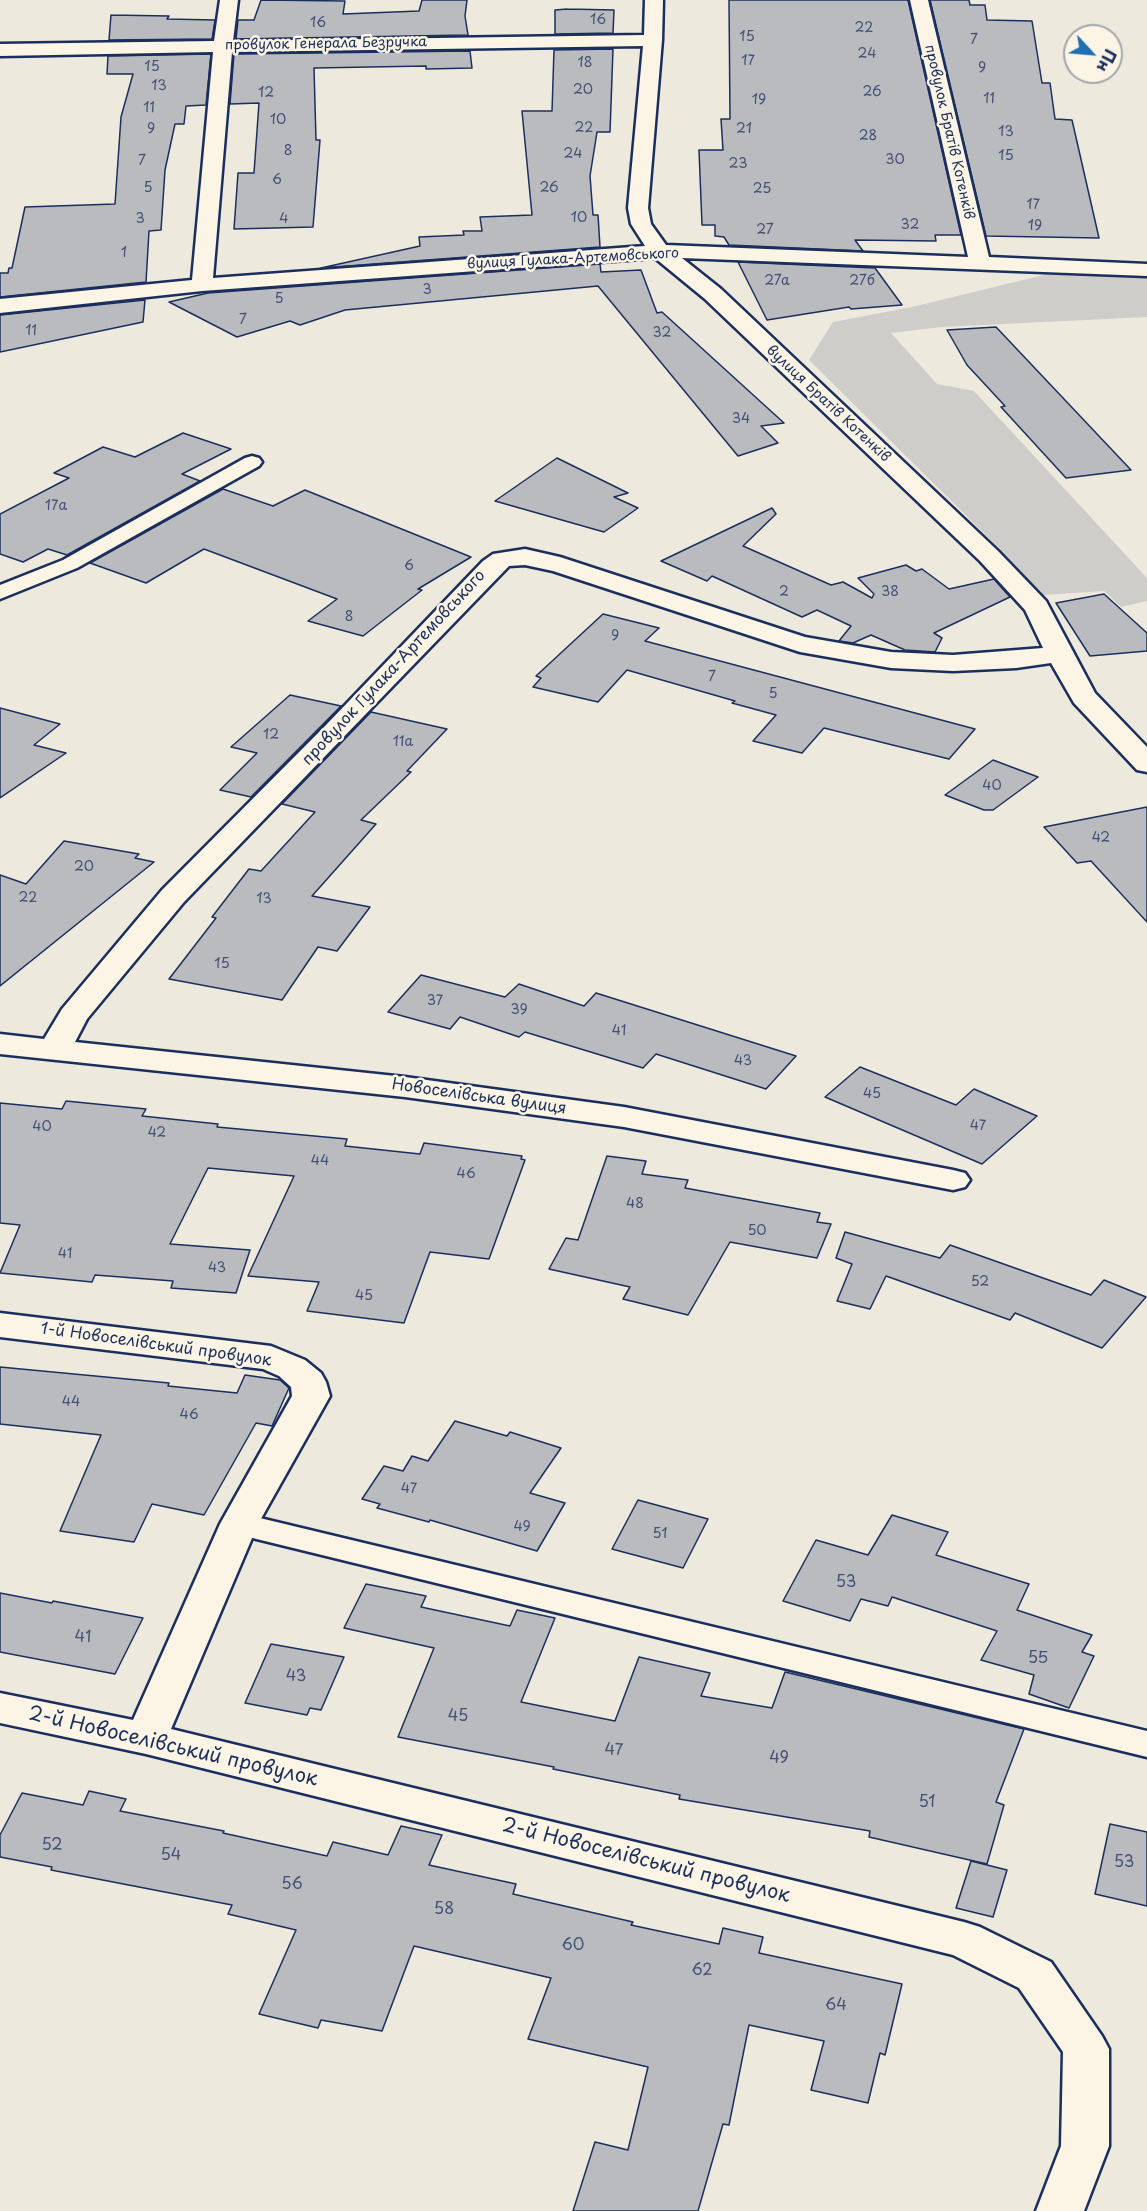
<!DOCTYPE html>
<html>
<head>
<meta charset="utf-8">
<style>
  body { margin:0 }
  #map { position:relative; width:1147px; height:2211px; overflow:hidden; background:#eee9dd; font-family:"Playpen Sans",sans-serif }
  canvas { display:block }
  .north { position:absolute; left:1063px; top:24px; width:60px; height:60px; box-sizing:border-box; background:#fcf5e5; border:2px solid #a2a6af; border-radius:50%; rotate:116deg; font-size:16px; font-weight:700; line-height:24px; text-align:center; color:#1b2f5e }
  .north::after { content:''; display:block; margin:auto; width:21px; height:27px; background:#1f6fb2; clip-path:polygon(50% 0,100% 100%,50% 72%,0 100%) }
</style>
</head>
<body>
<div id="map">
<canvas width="1147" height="2211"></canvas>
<div class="north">Пн</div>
</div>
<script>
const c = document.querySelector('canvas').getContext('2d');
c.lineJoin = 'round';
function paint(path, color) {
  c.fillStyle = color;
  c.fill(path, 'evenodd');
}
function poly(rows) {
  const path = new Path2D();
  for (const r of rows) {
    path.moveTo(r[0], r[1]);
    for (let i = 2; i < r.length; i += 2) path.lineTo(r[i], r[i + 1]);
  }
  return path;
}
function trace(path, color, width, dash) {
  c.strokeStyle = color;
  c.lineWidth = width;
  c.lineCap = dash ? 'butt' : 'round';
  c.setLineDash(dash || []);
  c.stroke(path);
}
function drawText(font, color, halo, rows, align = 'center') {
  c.font = font + ' "Playpen Sans",sans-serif';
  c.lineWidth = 5;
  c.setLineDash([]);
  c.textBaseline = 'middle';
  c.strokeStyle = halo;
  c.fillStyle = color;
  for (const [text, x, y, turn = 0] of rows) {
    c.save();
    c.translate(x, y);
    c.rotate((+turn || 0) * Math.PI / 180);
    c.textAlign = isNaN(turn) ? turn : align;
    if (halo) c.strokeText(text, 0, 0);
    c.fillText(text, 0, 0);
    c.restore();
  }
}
paint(poly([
  [1060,271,1147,274,1147,317,942,327,891,333,937,384,974,391,1147,578,1147,601,1121,607,1104,591,1043,595,1005,554,809,360,833,322,912,307]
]), '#cfcdca');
const building = poly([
  [261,0,345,1,343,14,419,11,422,0,467,0,465,16,468,35,236,39,238,20,254,20,261,0],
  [729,0,908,0,961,235,935,235,936,241,855,240,863,251,729,245,724,237,715,236,715,225,702,225,699,150,723,150,721,119,730,119,729,0],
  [930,0,969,0,970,5,985,5,987,20,1032,21,1042,83,1050,83,1055,119,1072,120,1099,238,986,236,930,0],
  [567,9,614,10,613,33,555,34,555,10,567,9],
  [111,15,169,16,167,19,215,20,212,39,109,40,111,15],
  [613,49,610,132,597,132,590,176,593,215,598,215,600,247,321,268,420,246,419,237,464,235,463,231,482,231,480,217,532,215,522,111,552,111,554,50,613,49],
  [470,51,472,68,426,69,426,66,314,68,316,140,320,140,313,227,234,229,238,173,254,173,259,103,230,104,234,54,470,51],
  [211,54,206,105,186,106,184,124,175,124,165,170,161,230,149,231,146,282,0,297,0,273,8,273,9,268,12,268,25,207,115,204,121,117,133,74,107,74,108,56,211,54],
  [738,262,875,268,902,305,851,309,849,307,767,320,738,262],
  [600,264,601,272,641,270,657,313,662,312,784,423,761,426,778,443,738,456,598,286,345,310,300,325,290,321,237,337,169,302,208,293,600,264],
  [145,300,143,322,0,352,0,315,145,300],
  [996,327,1131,470,1066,478,1001,407,1005,406,967,365,947,330,996,327],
  [183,433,231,449,182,474,200,481,67,555,48,549,23,562,0,554,0,514,69,478,54,473,103,447,135,457,183,433],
  [557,458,628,493,614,497,638,508,604,532,495,501,557,458],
  [223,489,273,506,305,490,471,557,418,589,422,590,363,636,308,621,337,599,204,549,146,583,90,563,223,489],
  [772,508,776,514,743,546,831,585,843,582,872,598,874,594,858,578,906,565,916,571,922,569,949,589,994,579,1010,597,934,633,942,638,935,652,905,650,871,635,853,643,839,641,851,626,817,610,802,617,712,576,707,581,661,561,772,508],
  [1104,594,1147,633,1147,651,1090,656,1056,603,1104,594],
  [603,614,659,628,645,641,975,729,949,759,824,728,802,753,753,741,776,715,732,703,735,701,627,670,598,702,533,687,541,678,536,676,603,614],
  [290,695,341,706,251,797,220,790,257,753,231,747,290,695],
  [0,708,60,724,34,745,66,753,0,798,0,708],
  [371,712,447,729,407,771,411,772,361,820,376,824,312,896,370,907,337,951,318,947,282,1000,169,979,216,918,212,917,249,869,261,871,315,812,282,804,371,712],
  [993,760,1038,777,993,810,984,810,945,795,993,760],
  [1147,807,1147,922,1091,861,1077,863,1044,827,1147,807],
  [64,841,139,854,135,858,154,862,0,986,0,875,26,884,64,841],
  [421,975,505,997,519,984,584,1006,596,993,796,1056,766,1089,656,1054,643,1068,525,1032,519,1037,460,1017,450,1029,388,1012,421,975],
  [860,1067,956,1105,974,1089,1037,1116,982,1164,825,1097,860,1067],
  [66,1101,146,1109,142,1116,218,1124,217,1127,347,1139,345,1146,420,1154,424,1143,522,1156,521,1159,525,1160,489,1259,430,1252,404,1323,307,1311,319,1282,248,1276,294,1176,208,1168,170,1244,250,1250,236,1293,171,1288,173,1281,95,1275,92,1282,0,1273,20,1225,0,1223,0,1103,62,1109,66,1101],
  [607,1156,646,1161,642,1174,688,1180,685,1188,820,1213,817,1222,831,1224,817,1258,730,1242,688,1315,623,1299,630,1287,549,1269,566,1238,578,1240,607,1156],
  [845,1232,940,1258,950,1245,1091,1295,1104,1280,1146,1297,1102,1348,1015,1313,1010,1320,886,1276,870,1309,837,1301,852,1264,836,1258,845,1232],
  [0,1367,169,1383,168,1386,237,1393,245,1375,280,1380,289,1388,272,1426,256,1423,204,1515,152,1504,134,1542,60,1531,101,1435,0,1424,0,1367],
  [455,1421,507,1436,510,1432,561,1448,530,1493,565,1503,537,1551,430,1520,429,1522,377,1508,380,1504,362,1499,384,1466,403,1471,412,1456,428,1461,455,1421],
  [638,1500,708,1519,683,1568,612,1549,638,1500],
  [892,1515,948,1532,936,1555,1029,1584,1017,1610,1092,1635,1082,1652,1094,1656,1069,1708,1029,1694,1034,1675,981,1660,997,1631,892,1597,888,1606,861,1599,850,1621,783,1601,816,1540,868,1555,892,1515],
  [366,1584,426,1596,421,1607,510,1626,517,1610,555,1618,521,1702,615,1721,639,1657,710,1673,701,1696,772,1708,785,1672,1024,1729,996,1802,1004,1805,987,1864,869,1837,870,1831,679,1799,680,1795,553,1769,554,1767,398,1737,434,1648,344,1628,366,1584],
  [0,1593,52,1603,53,1601,143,1618,115,1674,0,1652,0,1593],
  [271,1644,344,1657,321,1710,310,1708,307,1715,245,1703,271,1644],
  [89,1791,126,1799,120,1811,224,1831,223,1833,327,1856,333,1842,388,1855,401,1826,442,1835,429,1865,516,1884,513,1894,633,1922,631,1925,719,1944,723,1928,763,1937,759,1953,902,1984,885,2055,880,2053,868,2103,811,2090,824,2041,749,2025,729,2125,723,2124,698,2211,573,2211,595,2142,628,2150,648,2067,528,2039,551,1978,414,1946,382,2031,321,2020,318,2028,259,2014,296,1930,228,1914,232,1905,51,1870,52,1867,0,1857,0,1835,22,1793,83,1805,89,1791],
  [1110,1824,1147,1832,1147,1906,1095,1894,1110,1824],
  [971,1861,1007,1870,993,1917,956,1908,971,1861]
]);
paint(building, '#babbbe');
trace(building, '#1b2f5e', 1.5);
const service = poly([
  [252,456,259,458,262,462,259,466,77,568,0,599,0,585,63,560,245,458,252,456],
  [239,1513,1147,1731,1147,1757,228,1532,223,1524,228,1516,239,1513]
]);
const minor = poly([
  [220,0,238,0,233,41,644,35,645,0,663,0,662,40,648,208,651,224,666,245,968,257,910,0,928,0,989,257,1147,264,1147,276,682,258,721,289,998,551,1046,601,1095,693,1147,747,1147,772,1137,770,1074,703,1051,663,1016,668,953,671,891,668,800,652,553,571,525,565,509,566,184,902,87,1019,75,1042,405,1077,624,1107,953,1170,965,1173,970,1180,965,1187,953,1190,624,1127,405,1097,0,1054,0,1034,44,1039,62,1009,162,890,326,725,483,561,493,554,525,549,560,557,805,637,891,652,953,655,1043,648,1025,610,980,561,705,299,655,258,202,291,0,313,0,299,192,280,213,52,0,56,0,44,214,41,220,0],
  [643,46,628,208,631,224,645,246,213,278,232,52,643,46],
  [0,1313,271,1346,305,1360,321,1373,326,1382,330,1396,258,1524,171,1729,964,1922,980,1927,1051,1962,1102,2036,1109,2049,1109,2146,1084,2211,1036,2211,1061,2146,1063,2052,1019,1988,953,1955,146,1754,0,1723,0,1693,133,1720,220,1524,292,1396,291,1387,279,1376,263,1369,0,1337,0,1313]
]);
trace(service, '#1b2f5e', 5);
trace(minor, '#1b2f5e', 5);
paint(service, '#fcf5e5');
paint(minor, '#fcf5e5');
drawText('14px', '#435276', null, [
  ["16",598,20],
  ["16",318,23],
  ["22",864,28],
  ["15",747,37],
  ["7",974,40],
  ["24",867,54],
  ["17",748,61],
  ["18",585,63],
  ["15",152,67],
  ["9",982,68],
  ["13",159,86],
  ["20",583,90],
  ["26",872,92],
  ["12",266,93],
  ["11",989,99],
  ["19",759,100],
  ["11",149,108],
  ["10",278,120],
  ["22",584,128],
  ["9",151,129],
  ["21",744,129],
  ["13",1006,132],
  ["28",868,136],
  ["8",288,151],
  ["24",573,154],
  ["15",1006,156],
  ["30",895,160],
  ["7",142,161],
  ["23",738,164],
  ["6",277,180],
  ["5",148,188],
  ["26",549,188],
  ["25",762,189],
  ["17",1033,205],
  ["10",579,218],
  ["3",140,219],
  ["4",284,219],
  ["32",910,225],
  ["19",1035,226],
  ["27",765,230],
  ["1",124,253],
  ["27а",777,281],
  ["27б",862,281],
  ["3",427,290],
  ["5",279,299],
  ["7",243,320],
  ["11",31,331],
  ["32",662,333],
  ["34",741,419],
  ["17а",56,506],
  ["6",409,566],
  ["2",784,592],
  ["38",890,592],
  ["8",349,617],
  ["9",615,636],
  ["7",712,677],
  ["5",773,694],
  ["12",271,735],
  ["11а",403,742],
  ["40",992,786],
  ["42",1101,838],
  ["20",84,867],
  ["22",28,898],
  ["13",264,899],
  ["15",222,964],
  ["37",435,1001],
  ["39",519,1010],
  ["41",619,1031],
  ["43",743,1061],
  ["45",872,1094],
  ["47",978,1126],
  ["40",42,1127],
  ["42",157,1133],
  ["44",320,1161],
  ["46",466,1174],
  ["48",635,1204],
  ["50",757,1231],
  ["41",65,1254],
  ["43",217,1268],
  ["52",980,1282],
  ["45",364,1296],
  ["44",71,1402],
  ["46",189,1415],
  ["47",409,1489],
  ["49",522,1527],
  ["51",660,1534]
]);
drawText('14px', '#1b2f5e', '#fcf5e5', [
  ["провулок Генерала Безручка",326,44,-1],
  ["провулок Братів Котенків",949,132,77],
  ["вулиця Гулака-Артемовського",573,259,-3],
  ["вулиця Братів Котенків",828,404,43]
]);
drawText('16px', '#1b2f5e', '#fcf5e5', [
  ["провулок Гулака-Артемовського",394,668,-47],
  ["Новоселівська вулиця",479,1097,8],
  ["1-й Новоселівський провулок",156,1345,8]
]);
drawText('16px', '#435276', null, [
  ["53",846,1583],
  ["41",83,1638],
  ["55",1038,1659],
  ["43",296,1677],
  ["45",458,1717],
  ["47",614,1751],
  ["49",779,1759],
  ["51",927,1803],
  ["52",52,1846],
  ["54",171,1856],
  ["53",1124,1863],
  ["56",292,1885],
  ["58",444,1910],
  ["60",573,1946],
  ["62",702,1971],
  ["64",836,2006]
]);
drawText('20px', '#1b2f5e', '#fcf5e5', [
  ["2-й Новоселівський провулок",173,1747,13],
  ["2-й Новоселівський провулок",646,1861,14]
]);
</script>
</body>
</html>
